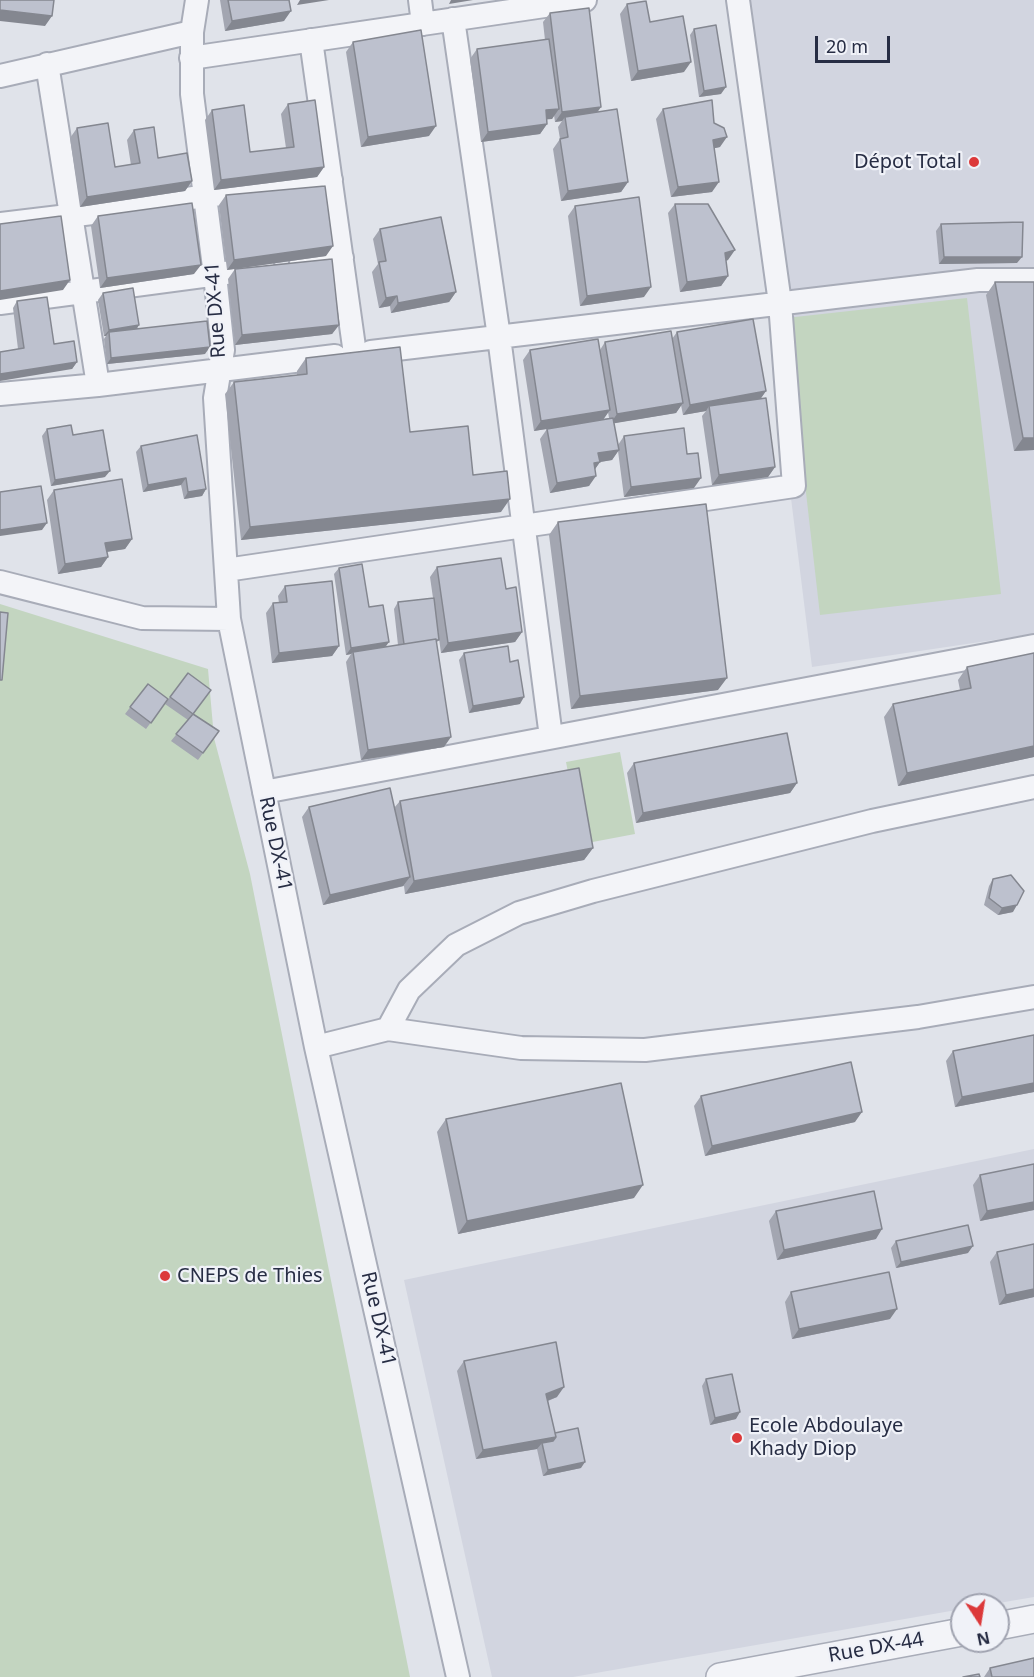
<!DOCTYPE html>
<html>
<head>
<meta charset="utf-8">
<style>
  body { margin:0 }
  #map { position:relative; width:1034px; height:1677px; overflow:hidden; background:#e0e3ea; font-family:"Noto Sans",sans-serif }
  canvas { display:block }
  .north { position:absolute; left:950px; top:1593px; width:60px; height:60px; box-sizing:border-box; background:#f0f2f8; border:2px solid #a0a3b0; border-radius:50%; rotate:168deg; font-size:16px; font-weight:700; line-height:24px; text-align:center; color:#272d44 }
  .north::after { content:''; display:block; margin:auto; width:21px; height:27px; background:#dc393a; clip-path:polygon(50% 0,100% 100%,50% 72%,0 100%) }
  .scale { position:absolute; left:815px; top:36px; width:75px; height:27px; box-sizing:border-box; border:3px solid #272d44; border-top:0; padding-left:8px; font-size:18px; line-height:21px; white-space:nowrap; color:#272d44; -webkit-text-stroke:4px #f0f2f8; paint-order:stroke }
</style>
</head>
<body>
<div id="map">
<canvas width="1034" height="1677"></canvas>
<div class="north">N</div>
<div class="scale">20 m</div>
</div>
<script>
const c = document.querySelector('canvas').getContext('2d');
c.lineJoin = 'round';
function paint(path, color) {
  c.fillStyle = color;
  c.fill(path, 'evenodd');
}
function poly(rows) {
  const path = new Path2D();
  for (const r of rows) {
    path.moveTo(r[0], r[1]);
    for (let i = 2; i < r.length; i += 2) path.lineTo(r[i], r[i + 1]);
  }
  return path;
}
function trace(path, color, width, dash) {
  c.strokeStyle = color;
  c.lineWidth = width;
  c.lineCap = dash ? 'butt' : 'round';
  c.setLineDash(dash || []);
  c.stroke(path);
}
function drawText(font, color, halo, rows, align = 'center') {
  c.font = font + ' "Noto Sans",sans-serif';
  c.lineWidth = 4.5;
  c.setLineDash([]);
  c.textBaseline = 'middle';
  c.strokeStyle = halo;
  c.fillStyle = color;
  for (const [text, x, y, turn = 0] of rows) {
    c.save();
    c.translate(x, y);
    c.rotate((+turn || 0) * Math.PI / 180);
    c.textAlign = isNaN(turn) ? turn : align;
    if (halo) c.strokeText(text, 0, 0);
    c.fillText(text, 0, 0);
    c.restore();
  }
}
paint(poly([
  [729,0,1034,0,1034,634,812,667],
  [1034,1149,1034,1597,987,1605,962,1605,962,1609,573,1677,492,1677,404,1280]
]), '#d2d5e0');
paint(poly([
  [967,298,1001,594,820,615,786,318],
  [0,604,208,669,214,738,250,874,410,1677,0,1677],
  [620,752,635,834,582,844,566,762]
]), '#c3d5c0');
const minor = poly([
  [197,0,192,32,192,94,215,275,223,350,215,398,229,619,316,1047,458,1677],
  [420,0,423,24],
  [453,19,499,337,551,737],
  [311,40,355,354],
  [191,58,585,0],
  [47,64,98,385],
  [0,76,192,32],
  [0,224,101,212,205,196,331,180],
  [301,263,342,258],
  [0,303,263,268],
  [371,352,978,280,1034,280],
  [0,394,98,385,335,356],
  [226,570,794,486,780,303,738,0],
  [0,582,142,618,229,619],
  [264,792,1034,646],
  [388,1029,409,990,456,945,519,913,593,891,872,821,1034,787],
  [316,1047,388,1029,521,1048,645,1050,918,1017,1034,997]
]);
const tertiary = poly([
  [998,1626,1034,1619],
  [720,1677,962,1632]
]);
trace(minor, '#a8acb8', 26);
trace(tertiary, '#a8acb8', 30);
trace(minor, '#f3f4f8', 22);
trace(tertiary, '#f3f4f8', 27);
paint(poly([
  [220,0,289,0,284,21,225,31],
  [627,4,650,22,684,72,631,81,620,14],
  [550,13,597,112,628,182,621,192,561,201,553,149,560,139,558,127,562,121,555,122,554,115,552,119,547,119,547,124,540,134,481,142,470,59,477,49,545,40,543,22],
  [694,29,721,94,699,97,690,35],
  [353,42,429,136,361,147,346,52],
  [288,104,324,167,317,177,214,190,205,120,212,110,250,152,286,148,281,114],
  [663,109,714,123,720,147,715,148,712,192,671,197,656,119],
  [77,128,115,167,131,165,127,140,134,130,158,158,192,181,185,191,80,207,70,138],
  [226,195,326,256,227,270,219,205],
  [675,204,728,260,726,261,728,276,721,286,680,292,668,213],
  [575,206,644,297,580,306,568,216],
  [98,216,194,274,100,288,91,226],
  [941,224,1017,263,939,264,936,231],
  [380,229,456,292,449,302,391,313,390,306,379,308,372,272,378,264,373,239],
  [235,269,339,325,332,334,235,345,228,279],
  [995,282,1034,282,1034,450,1014,451,986,295],
  [103,293,136,329,205,354,107,364,104,339,106,336,104,336,98,300],
  [17,301,54,344,77,362,72,369,18,349,13,308],
  [677,332,766,391,761,398,775,467,768,477,712,485,702,416,706,411,683,415,681,405,676,413,614,423,618,445,624,436,687,454,694,488,624,497,618,451,612,460,600,462,595,469,589,486,550,493,540,439,547,429,558,427,534,431,523,360,530,350,600,350,605,342,672,339],
  [608,412,609,418,603,419],
  [306,358,410,432,473,475,501,512,241,540,225,394,234,382,297,375,297,371],
  [47,429,73,435,105,477,51,486,42,436],
  [141,446,206,489,202,496,184,499,181,485,143,492,136,452],
  [54,490,132,539,125,549,107,552,108,557,101,567,58,574,47,500],
  [558,522,718,690,571,709,549,535],
  [437,567,506,589,522,632,515,642,441,653,436,617,439,640,436,643,444,747,361,760,346,662,351,654,346,655,334,574,339,568,369,607,385,647,398,645,394,609,398,602,433,598,430,577],
  [285,586,339,646,332,656,272,663,266,613,273,603,279,603,278,596],
  [464,653,520,704,469,713,459,660],
  [1034,653,1034,757,898,786,884,717,893,704,960,690,958,680,967,667],
  [148,684,168,699,146,729,125,714],
  [170,697,193,714,219,731,198,760,171,741,188,720,165,704],
  [634,763,797,783,790,793,636,823,627,773],
  [400,801,593,848,584,860,405,894,404,886,323,905,302,817,309,807,394,808],
  [993,879,1013,912,998,915,984,905,989,886],
  [1034,1035,1034,1092,955,1107,946,1061,953,1051],
  [701,1096,855,1122,705,1156,694,1106],
  [446,1119,634,1198,458,1234,437,1132],
  [1034,1164,1034,1210,980,1221,973,1185,980,1175],
  [776,1211,876,1239,777,1260,769,1221],
  [896,1241,968,1253,896,1268,891,1248],
  [997,1252,1034,1297,999,1305,990,1262],
  [791,1292,890,1319,792,1339,785,1302],
  [464,1361,557,1397,548,1401,555,1433,581,1468,543,1476,537,1449,476,1459,457,1371],
  [706,1379,736,1419,710,1425,702,1386],
  [990,1668,1034,1677,984,1677]
]), '#a3a6b1');
paint(poly([
  [300,0,329,0,297,5],
  [451,0,473,0,449,4],
  [0,10,52,16,45,26,0,21],
  [291,11,284,21,225,31,232,21],
  [691,62,684,72,631,81,638,71],
  [726,87,721,94,699,97,704,91],
  [601,107,594,117,565,117,562,121,555,122,562,112],
  [559,109,552,119,539,120,546,110],
  [547,124,540,134,481,142,488,132],
  [436,126,429,136,361,147,368,137],
  [727,137,720,147,706,150,713,140],
  [324,167,317,177,214,190,221,180],
  [192,181,185,191,80,207,87,197],
  [628,182,621,192,561,201,568,191],
  [719,182,712,192,671,197,678,187],
  [333,246,326,256,227,270,234,260],
  [735,250,728,260,718,263,725,253],
  [944,257,1022,257,1017,263,939,264],
  [201,265,194,274,100,288,107,278],
  [728,276,721,286,680,292,687,282],
  [70,280,63,290,0,300,0,291],
  [651,287,644,297,580,306,587,296],
  [456,292,449,302,391,313,398,303],
  [397,296,390,306,379,308,386,298],
  [139,325,135,332,109,332,106,336,104,336,109,330],
  [339,325,332,334,235,345,242,335],
  [210,347,205,354,107,364,111,358],
  [77,362,72,369,0,381,0,374],
  [766,391,759,401,709,406,706,411,683,415,690,405],
  [683,403,676,413,610,424,617,414],
  [610,410,603,420,534,431,541,421],
  [1023,438,1034,438,1034,450,1014,451],
  [619,450,612,460,594,463,600,462,593,472,587,473,598,453],
  [775,467,768,477,712,485,719,475],
  [110,471,105,477,51,486,55,480],
  [596,476,589,486,550,493,557,483],
  [186,478,181,485,143,492,148,485],
  [701,478,694,488,624,497,631,487],
  [206,489,202,496,184,499,188,492],
  [510,499,501,512,241,540,250,527],
  [47,523,42,530,0,536,0,530],
  [132,539,125,549,99,553,105,543],
  [108,557,101,567,58,574,65,564],
  [522,632,515,642,441,653,448,643],
  [389,642,384,649,353,652,351,654,346,655,351,648],
  [339,646,332,656,272,663,279,653],
  [727,678,718,690,571,709,580,696],
  [524,697,520,704,469,713,473,706],
  [451,737,444,747,361,760,368,750],
  [1034,746,1034,757,898,786,907,773],
  [797,783,790,793,636,823,643,813],
  [593,848,584,860,405,894,414,881],
  [410,877,403,886,323,905,330,895],
  [1017,905,1013,912,998,915,1002,908],
  [1034,1083,1034,1092,955,1107,962,1097],
  [862,1112,855,1122,705,1156,712,1146],
  [643,1185,634,1198,458,1234,467,1221],
  [1034,1202,1034,1210,980,1221,987,1211],
  [882,1229,876,1239,777,1260,784,1250],
  [973,1246,968,1253,896,1268,901,1262],
  [1034,1289,1034,1297,999,1305,1006,1295],
  [897,1309,890,1319,792,1339,799,1329],
  [564,1387,557,1397,539,1404,546,1394],
  [740,1412,736,1419,710,1425,715,1418],
  [556,1437,549,1447,542,1443,537,1449,476,1459,483,1450],
  [585,1462,581,1468,543,1476,548,1470]
]), '#848790');
const building = poly([
  [0,0,54,0,52,16,0,10,0,0],
  [228,0,289,0,291,11,232,21,228,0],
  [646,1,650,22,683,16,691,62,638,71,627,4,646,1],
  [589,8,601,107,562,112,550,13,589,8],
  [716,25,726,87,704,91,694,29,716,25],
  [421,30,436,126,368,137,353,42,421,30],
  [549,39,559,109,546,110,547,124,488,132,477,49,549,39],
  [315,100,324,167,221,180,212,110,244,105,250,152,294,147,288,104,315,100],
  [712,100,714,123,724,128,727,137,713,140,719,182,678,187,663,109,712,100],
  [617,109,628,182,568,191,560,139,568,137,565,117,617,109],
  [108,123,115,167,140,163,134,130,154,127,158,158,187,153,192,181,87,197,77,128,108,123],
  [325,186,333,246,234,260,226,195,325,186],
  [639,197,651,287,587,296,575,206,639,197],
  [192,203,201,265,107,278,98,216,192,203],
  [675,204,708,204,735,250,725,253,728,276,687,282,675,204],
  [61,216,70,280,0,291,0,224,61,216],
  [441,217,456,292,398,303,397,296,386,298,379,262,386,261,380,229,441,217],
  [1023,222,1022,257,944,257,941,224,1023,222],
  [332,259,339,325,242,335,235,269,332,259],
  [995,282,1034,282,1034,438,1023,438,995,282],
  [133,288,139,325,109,330,103,293,133,288],
  [47,297,54,344,74,341,77,362,0,374,0,352,24,348,17,301,47,297],
  [753,319,766,391,690,405,677,332,753,319],
  [207,321,210,347,111,358,109,332,207,321],
  [671,331,683,403,617,414,605,342,671,331],
  [598,339,610,410,541,421,530,350,598,339],
  [400,347,410,432,468,426,473,475,507,471,510,499,250,527,234,382,307,374,306,358,400,347],
  [766,398,775,467,719,475,709,406,766,398],
  [613,418,619,450,598,453,600,462,594,463,596,476,557,483,547,429,613,418],
  [71,425,73,435,103,430,110,471,55,480,47,429,71,425],
  [684,428,687,454,698,453,701,478,631,487,624,436,684,428],
  [197,435,206,489,188,492,186,478,148,485,141,446,197,435],
  [122,479,132,539,105,543,108,557,65,564,54,490,122,479],
  [41,486,47,523,0,530,0,492,41,486],
  [706,504,727,678,580,696,558,522,706,504],
  [501,558,506,589,516,587,522,632,448,643,437,567,501,558],
  [362,564,369,607,383,605,389,642,351,648,339,568,362,564],
  [332,581,339,646,279,653,273,603,287,602,285,586,332,581],
  [434,598,439,640,436,640,436,639,404,644,398,602,434,598],
  [0,612,8,613,2,680,0,680,0,612],
  [436,639,451,737,368,750,353,652,436,639],
  [508,646,510,662,518,660,524,697,473,706,464,653,508,646],
  [1034,653,1034,746,907,773,893,704,971,688,967,667,1034,653],
  [188,673,211,690,193,714,219,731,203,753,176,734,193,714,170,697,188,673],
  [148,684,168,699,151,723,130,707,148,684],
  [787,733,797,783,643,813,634,763,787,733],
  [579,768,593,848,414,881,400,801,579,768],
  [390,788,410,877,330,895,309,807,390,788],
  [1011,875,1024,891,1017,905,1002,908,989,898,993,879,1011,875],
  [1034,1035,1034,1083,962,1097,953,1051,1034,1035],
  [851,1062,862,1112,712,1146,701,1096,851,1062],
  [621,1083,643,1185,467,1221,446,1119,621,1083],
  [1034,1164,1034,1202,987,1211,980,1175,1034,1164],
  [874,1191,882,1229,784,1250,776,1211,874,1191],
  [968,1225,973,1246,901,1262,896,1241,968,1225],
  [1034,1244,1034,1289,1006,1295,997,1252,1034,1244],
  [889,1272,897,1309,799,1329,791,1292,889,1272],
  [556,1342,564,1387,546,1394,556,1437,483,1450,464,1361,556,1342],
  [732,1374,740,1412,715,1418,706,1379,732,1374],
  [578,1428,585,1462,548,1470,542,1443,553,1441,556,1437,555,1433,578,1428],
  [1034,1658,1034,1677,992,1677,990,1668,1034,1658],
  [979,1674,980,1677,963,1677,979,1674]
]);
paint(building, '#bdc1ce');
trace(building, '#848790', 1.5);
for (const [x, y, r, color] of [
  [974,162,6,"#dc393a"],
  [165,1276,6,"#dc393a"],
  [737,1438,6,"#dc393a"]
]) {
  const dot = new Path2D();
  dot.arc(x, y, r, 0, 2 * Math.PI);
  c.fillStyle = color;
  c.fill(dot);
  trace(dot, '#f0f2f8', 2);
}
drawText('20px', '#272d44', '#f0f2f8', [
  ["Dépot Total",962,162,"right"],
  ["CNEPS de Thies",177,1276],
  ["Ecole Abdoulaye",749,1426],
  ["Khady Diop",749,1449]
], 'left');
drawText('20px', '#272d44', '#f0f2f8', [
  ["Rue DX-41",216,310,-94],
  ["Rue DX-41",275,844,78],
  ["Rue DX-41",378,1319,77],
  ["Rue DX-44",876,1648,-10]
]);
</script>
</body>
</html>
